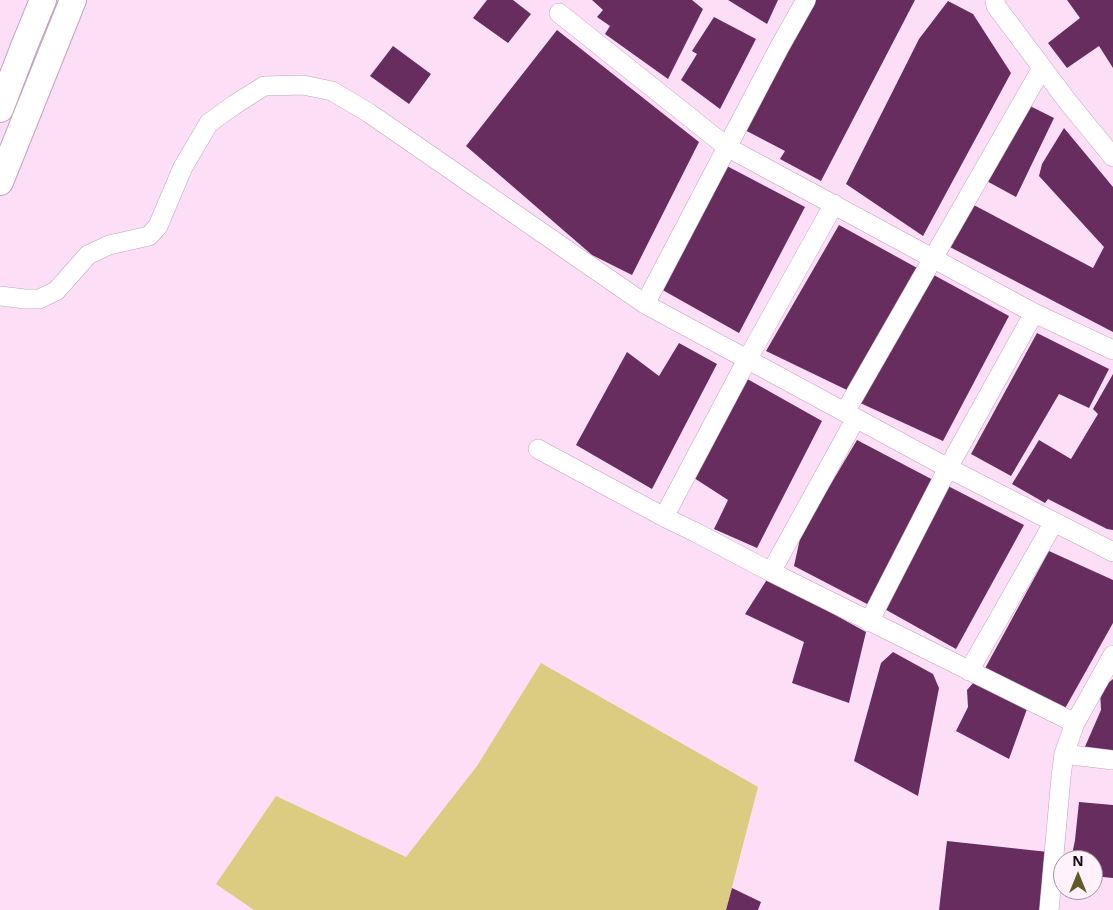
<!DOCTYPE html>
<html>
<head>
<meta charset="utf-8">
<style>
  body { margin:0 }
  #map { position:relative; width:1113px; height:910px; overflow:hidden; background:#fddef7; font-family:"Open Sans",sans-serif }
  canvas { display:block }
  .north { position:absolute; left:1053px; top:850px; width:50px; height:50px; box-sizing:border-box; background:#fff2fc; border:1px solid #a1959e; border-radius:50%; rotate:0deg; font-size:14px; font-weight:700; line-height:20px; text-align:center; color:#130912 }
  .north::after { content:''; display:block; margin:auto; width:18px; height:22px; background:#635b27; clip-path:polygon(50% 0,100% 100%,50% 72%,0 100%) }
</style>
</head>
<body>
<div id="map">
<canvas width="1113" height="910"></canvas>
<div class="north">N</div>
</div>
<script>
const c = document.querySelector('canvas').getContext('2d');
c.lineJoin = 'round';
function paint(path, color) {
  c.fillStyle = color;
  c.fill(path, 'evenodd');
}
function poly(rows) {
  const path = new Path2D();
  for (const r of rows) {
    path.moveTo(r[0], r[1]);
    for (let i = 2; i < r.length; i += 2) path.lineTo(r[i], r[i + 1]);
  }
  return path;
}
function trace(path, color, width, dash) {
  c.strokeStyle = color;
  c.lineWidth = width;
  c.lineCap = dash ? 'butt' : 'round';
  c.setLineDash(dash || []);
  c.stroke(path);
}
paint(poly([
  [541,663,758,787,726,910,254,910,216,884,276,796,406,857,477,766]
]), '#dacd81');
paint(poly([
  [487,0,513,0,531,14,508,43,473,18],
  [592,0,692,0,703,9,668,79,605,34,610,26,597,17,603,10],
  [728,0,778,0,767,24],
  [814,0,915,0,821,181,780,159,785,151,741,128],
  [1067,0,1113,0,1113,68,1099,46,1067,68,1048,43,1080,18],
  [948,1,973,14,1011,73,923,236,846,184,919,39],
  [714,17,756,39,720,109,681,80,697,54,692,51],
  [557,30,699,142,632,275,592,255,466,146],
  [393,46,431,74,409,104,370,76],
  [1024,103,1054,118,1016,197,983,179],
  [1064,128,1113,187,1113,332,946,245,970,203,1093,268,1104,247,1039,176,1042,164],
  [725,165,805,207,739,333,659,288],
  [839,225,919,269,849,391,766,351],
  [932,274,1009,316,943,441,858,402],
  [1037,333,1109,369,1089,408,1059,394,1011,476,971,454],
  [679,343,717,364,652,489,576,445,627,352,659,376],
  [1113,374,1113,530,1107,529,1048,499,1045,503,1012,484,1039,440,1071,459,1098,414,1093,409],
  [742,376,822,421,757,548,714,529,728,500,691,476],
  [857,440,937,482,869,605,794,566,801,534],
  [946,485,1024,525,956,649,881,607],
  [1049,551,1113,580,1113,623,1063,712,983,672],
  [768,578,866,632,849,703,792,683,804,642,745,614],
  [893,652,933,674,939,688,918,796,854,761,881,663],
  [1113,679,1113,751,1084,749,1101,710,1100,690],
  [974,682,1027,709,1009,759,956,731,968,707,967,690],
  [1079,802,1113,805,1113,878,1093,876,1093,860,1071,860,1075,840],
  [947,841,1048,852,1042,910,939,910],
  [732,888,761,902,758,910,726,910]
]), '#662d5e');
const street = poly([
  [995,0,996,6,1068,102,1113,157],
  [559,13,727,147,1034,313,1113,350],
  [0,296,25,299,39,299,56,291,88,255,109,245,149,236,158,226,183,167,209,123,234,105,264,86,303,85,332,91,369,113,645,304,948,468,1113,552],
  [645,304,779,48,806,0],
  [845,412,1042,68],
  [538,449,664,517,697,533,771,572,1075,723],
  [664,517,747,360,834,204],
  [771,572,856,418],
  [869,622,948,468,1034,313],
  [969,671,1054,522],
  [1064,754,1113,760],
  [1049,910,1061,777,1064,754,1075,723,1113,655]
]);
const secondary = poly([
  [0,109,25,44,43,0],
  [0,182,73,0]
]);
trace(street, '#c1a3bb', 20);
trace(secondary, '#c1a3bb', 28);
trace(street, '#fff', 19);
trace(secondary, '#fff', 26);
</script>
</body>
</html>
